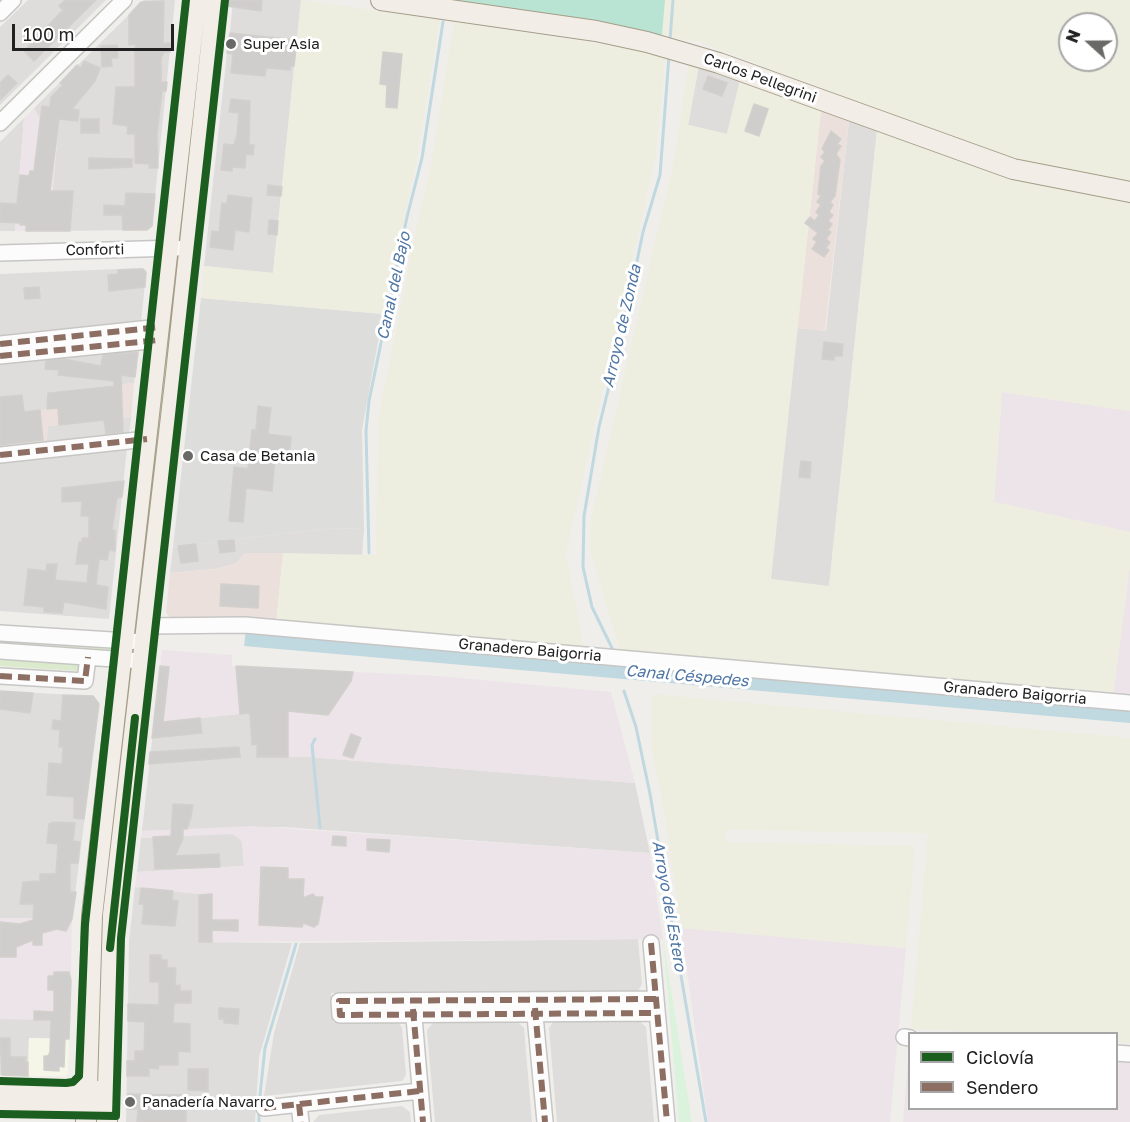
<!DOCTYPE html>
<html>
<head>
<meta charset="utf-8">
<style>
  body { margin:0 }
  #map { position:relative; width:1130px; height:1122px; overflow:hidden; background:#efeeeb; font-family:"Golos Text",sans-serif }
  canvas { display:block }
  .legend { position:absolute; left:908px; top:1032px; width:210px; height:78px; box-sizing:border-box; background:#fff; border:2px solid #a6a6a6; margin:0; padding:8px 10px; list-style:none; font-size:18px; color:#212121 }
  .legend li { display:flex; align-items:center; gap:12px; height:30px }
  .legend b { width:30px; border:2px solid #a6a6a6 }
  .north { position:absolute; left:1058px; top:12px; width:60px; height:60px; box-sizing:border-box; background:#fff; border:2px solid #a6a6a6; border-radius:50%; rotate:291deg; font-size:16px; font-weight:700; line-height:24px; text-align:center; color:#212121 }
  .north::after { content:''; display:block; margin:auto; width:21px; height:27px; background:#696968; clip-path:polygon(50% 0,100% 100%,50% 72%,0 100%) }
  .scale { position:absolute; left:12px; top:24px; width:162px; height:27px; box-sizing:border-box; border:3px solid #212121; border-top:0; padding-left:8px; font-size:18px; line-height:21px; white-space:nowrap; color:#212121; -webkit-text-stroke:4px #fff; paint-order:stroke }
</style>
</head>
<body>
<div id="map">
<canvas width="1130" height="1122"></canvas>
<ul class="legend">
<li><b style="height:8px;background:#1b5e20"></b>Ciclovía</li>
<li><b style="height:8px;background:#8d6e63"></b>Sendero</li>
</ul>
<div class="north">N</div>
<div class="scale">100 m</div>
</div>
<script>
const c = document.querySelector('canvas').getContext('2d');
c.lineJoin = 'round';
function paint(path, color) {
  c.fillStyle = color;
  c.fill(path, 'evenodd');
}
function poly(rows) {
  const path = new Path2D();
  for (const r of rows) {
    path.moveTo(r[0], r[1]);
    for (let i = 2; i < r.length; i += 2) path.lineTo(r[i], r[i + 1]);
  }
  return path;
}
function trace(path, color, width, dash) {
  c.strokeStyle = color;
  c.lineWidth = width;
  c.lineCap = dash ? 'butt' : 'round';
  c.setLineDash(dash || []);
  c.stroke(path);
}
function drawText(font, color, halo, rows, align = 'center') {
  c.font = font + ' "Golos Text",sans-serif';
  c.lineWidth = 6;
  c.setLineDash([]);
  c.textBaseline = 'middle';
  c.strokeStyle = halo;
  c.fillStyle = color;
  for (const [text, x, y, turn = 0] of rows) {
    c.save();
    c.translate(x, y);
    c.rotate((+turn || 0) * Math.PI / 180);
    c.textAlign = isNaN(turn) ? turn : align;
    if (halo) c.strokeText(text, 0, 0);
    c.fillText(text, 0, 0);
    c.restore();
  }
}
paint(poly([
  [28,0,106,0,0,105,0,27],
  [144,0,175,0,152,226,147,230,49,231,59,119,40,119,34,108],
  [233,0,301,0,297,40,230,33],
  [227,53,295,60,273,273,204,266],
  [699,65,740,80,727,134,688,125],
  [24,118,15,231,0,231,0,142],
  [849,120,877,130,829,587,770,579,797,328,826,331],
  [142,268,146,272,141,323,0,337,0,274],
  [125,350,133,351,137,356,134,383,52,392,50,409,0,414,0,363],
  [131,417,129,434,46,443,48,426],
  [127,448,109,619,0,611,0,462],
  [333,528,364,529,362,556,245,553,235,564,214,569,170,573,173,547],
  [0,691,93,696,99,704,72,919,0,918],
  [257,712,258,757,309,757,635,783,650,853,283,827,142,831,154,723],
  [231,833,242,840,244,866,137,872,141,838],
  [135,887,199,894,199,942,292,943,259,1057,255,1122,126,1122,129,941],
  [638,939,642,984,638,991,331,993,333,1022,397,1022,402,1027,406,1075,402,1081,264,1096,274,1033,300,943],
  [0,1019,70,1020,69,1039,29,1038,28,1076,0,1075],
  [517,1021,524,1028,532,1122,435,1122,427,1030,434,1022],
  [554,1021,639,1021,646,1027,654,1122,557,1122,549,1028],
  [402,1106,410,1112,411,1122,313,1122,319,1115]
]), '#dedddc');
paint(poly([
  [821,110,849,120,825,331,797,328],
  [134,383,131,417,48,426,46,443,0,448,0,414,50,409,52,392],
  [245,553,283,553,276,624,172,620,166,613,170,573,214,569,235,564]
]), '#ece0dd');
paint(poly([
  [34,108,40,119,59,119,49,231,15,231,24,118],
  [1002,392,1130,411,1130,532,994,502],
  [1130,564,1130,697,1113,696],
  [162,650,232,655,232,666,439,676,611,692,635,783,309,757,257,757,256,712,154,723],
  [252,826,650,853,663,939,199,942,199,894,135,887,137,872,244,866,243,843,234,834,141,838,142,831],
  [0,918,72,919,70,1020,0,1019],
  [681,928,906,948,890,1122,708,1122],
  [909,1048,910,1108,1116,1108,1117,1062,1130,1063,1130,1122,903,1122]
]), '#ece4e8');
paint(poly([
  [29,1038,69,1039,68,1073,65,1076,28,1076]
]), '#f6f6e8');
paint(poly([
  [201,298,383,314,362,430,364,529,333,528,173,547]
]), '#dddddc');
paint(poly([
  [301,0,440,20,416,164,383,314,201,298,204,266,273,273],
  [665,0,1130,0,1130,182,1015,161,699,42,663,35],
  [1070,24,1106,24,1106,60,1070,60],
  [454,22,666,54,655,159,566,553,584,651,276,624,283,553,376,555,378,420,421,206,431,166],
  [689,61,699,65,688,125,727,134,740,80,821,110,771,579,829,586,877,130,1130,200,1130,411,1002,392,994,502,1130,532,1130,564,1113,696,621,654,590,550,591,518,674,161],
  [652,694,1130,738,1130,1043,1117,1042,1116,1034,994,1034,911,1028,928,833,725,830,725,842,915,846,906,948,681,928,667,828,652,750]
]), '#edeedf');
paint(poly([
  [175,274,178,276,137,627,134,626,173,275],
  [0,638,113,647,113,649,112,652,0,647],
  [0,658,82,664,80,671,0,666],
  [125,701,132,702,103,1067,95,1067,100,927]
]), '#dbeacc');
paint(poly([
  [663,939,692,1122,679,1122]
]), '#dbf3dc');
paint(poly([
  [443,0,665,0,662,35]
]), '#b9e4d3');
paint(poly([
  [246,629,1130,706,1130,723,244,646]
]), '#c0d8e0');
trace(poly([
  [670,40,673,0],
  [369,553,366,431,369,401,407,217,422,158,443,22],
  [612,648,592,607,583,567,584,516,599,427,623,329,643,232,660,175,669,56],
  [624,691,636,727,650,794,706,1122],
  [315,739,312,745,320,828],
  [259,1105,265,1048,296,944],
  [259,1122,259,1112]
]), '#c0d8e0', 3);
const building = poly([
  [65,0,96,0,34,61,24,51,63,10,59,6,65,0],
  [228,0,262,0,261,11,227,6,228,0],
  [164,1,163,43,171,43,170,52,164,52,161,58,161,82,167,82,166,91,162,91,157,134,158,168,149,168,150,164,135,163,135,134,127,134,128,126,113,124,116,87,135,87,135,44,129,45,129,15,141,2,164,1],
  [230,33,297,40,294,66,291,66,290,70,266,68,265,76,231,73,233,54,227,53,230,33],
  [117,45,118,58,111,58,112,66,102,67,101,46,117,45],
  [383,52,402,54,397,108,386,107,387,85,380,84,383,52],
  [84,61,100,68,95,81,72,109,79,110,78,121,59,119,50,191,73,191,70,231,26,231,26,225,20,225,20,223,0,222,0,203,17,204,20,175,29,176,30,171,34,171,42,106,50,107,51,97,63,85,60,83,77,65,81,68,84,61],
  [8,75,17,83,0,100,0,83,8,75],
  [708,76,727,83,722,96,703,89,708,76],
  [231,99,250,101,249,145,254,145,253,155,246,154,245,168,232,167,232,171,221,170,224,144,234,145,237,135,239,113,229,112,231,99],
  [754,104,768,109,759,136,745,131,754,104],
  [81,119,99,119,99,133,81,133,81,119],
  [831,131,841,139,837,144,841,146,836,154,840,160,835,196,830,202,833,205,829,212,833,215,828,221,832,224,828,230,831,232,826,239,830,242,826,248,829,250,824,257,812,249,817,242,813,239,818,233,805,223,810,217,815,221,819,215,816,212,821,205,817,202,821,196,818,194,821,166,825,161,821,157,825,152,822,149,831,131],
  [89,158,132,159,132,167,89,169,89,158],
  [268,185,282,187,281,196,267,195,268,185],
  [126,193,155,194,152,226,147,230,123,230,122,215,104,215,104,205,125,206,126,193],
  [228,195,252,198,249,232,235,230,233,250,210,247,212,231,219,232,222,203,227,204,228,195],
  [269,220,278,221,277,235,268,234,269,220],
  [143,269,146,272,145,287,109,291,108,275,118,274,118,270,143,269],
  [39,287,40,298,25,299,24,288,39,287],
  [824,342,843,344,842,356,834,356,834,360,822,359,824,342],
  [138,352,135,377,121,375,123,432,106,434,104,420,59,425,58,408,47,409,48,393,114,386,114,381,58,375,59,370,45,369,46,361,64,359,101,366,103,355,138,352],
  [22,395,24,412,40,410,43,440,0,445,0,397,22,395],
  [258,406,271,408,268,434,291,437,289,459,275,457,272,491,246,488,243,522,229,521,234,467,248,469,252,430,256,430,258,406],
  [801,461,811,462,810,478,799,477,801,461],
  [124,481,122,497,117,498,112,530,115,530,115,551,109,550,107,560,99,559,96,585,108,587,106,609,64,602,62,613,44,612,44,607,24,605,28,569,46,571,47,564,57,564,55,580,87,583,89,564,76,564,79,542,82,542,82,538,89,538,89,516,81,516,82,501,62,502,62,488,124,481],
  [234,540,235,551,220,553,218,541,234,540],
  [196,544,198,561,181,563,178,546,196,544],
  [221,584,259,586,258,608,220,606,221,584],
  [160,666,169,667,163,722,200,718,202,733,152,738,160,666],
  [236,666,353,672,351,681,328,715,288,711,288,757,257,757,257,744,252,745,250,713,240,714,236,666],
  [0,691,33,693,30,713,0,709,0,691],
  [63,695,93,696,99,704,84,819,74,818,74,797,47,795,49,763,62,764,63,747,59,747,60,730,52,729,53,720,61,721,63,695],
  [351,734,361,738,353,758,343,755,351,734],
  [239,747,240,757,149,764,150,752,239,747],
  [173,804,193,805,191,817,187,829,183,829,183,839,175,856,219,854,220,867,155,869,153,837,171,836,173,804],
  [54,822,75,823,73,841,80,842,78,863,70,863,70,892,76,892,72,919,66,931,57,929,42,933,42,945,33,945,33,940,16,947,16,957,0,957,0,922,20,924,33,920,34,904,20,904,23,882,40,881,40,874,56,874,58,844,47,843,49,824,54,822],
  [333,836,346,837,346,846,332,845,333,836],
  [367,839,390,840,389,852,367,850,367,839],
  [261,867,288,868,288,879,304,879,303,898,313,894,315,897,323,897,318,924,314,927,303,923,302,927,259,925,261,867],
  [141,888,173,891,172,900,178,901,175,926,142,924,144,904,139,904,141,888],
  [212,894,212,920,238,920,238,931,212,930,212,942,199,942,199,895,212,894],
  [150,955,161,955,161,960,167,960,167,968,176,968,175,986,180,985,180,991,191,991,191,1003,174,1003,173,1023,190,1024,190,1052,178,1051,178,1065,159,1065,158,1069,149,1068,149,1076,127,1076,127,1061,135,1061,135,1051,144,1051,145,1022,128,1021,128,1004,159,1005,159,982,150,982,150,955],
  [54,972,69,972,71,980,69,1039,65,1039,64,1067,59,1066,59,1071,44,1070,44,1056,48,1056,50,1052,51,1020,34,1020,34,1011,54,1012,54,990,48,990,48,976,54,976,54,972],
  [219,1008,239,1009,238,1024,224,1023,224,1019,219,1019,219,1008],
  [0,1038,10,1038,10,1057,26,1057,25,1062,28,1062,28,1076,2,1075,0,1038],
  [188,1069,208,1069,208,1091,188,1090,188,1069],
  [128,1094,186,1095,186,1122,137,1122,138,1109,128,1109,128,1094]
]);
paint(building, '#d0cecc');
trace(building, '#d2d0cc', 1.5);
const minor = poly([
  [0,13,13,0],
  [0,123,124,0],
  [0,253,177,248],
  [0,344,160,327],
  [0,356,159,340],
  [0,455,147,439],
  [146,626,245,625,1130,703],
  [0,633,144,642],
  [0,651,142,661],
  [0,676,85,681,88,657],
  [651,943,667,1122],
  [656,999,339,1001,340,1015,657,1013],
  [534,1005,545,1122],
  [413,1006,423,1122],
  [904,1037,910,1038],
  [1116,1053,1130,1054],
  [299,1104,301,1122],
  [264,1108,420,1091]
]);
const major = poly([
  [381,0,596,31,647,42,719,63,1013,169,1130,192],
  [0,1089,99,1091],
  [0,1106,99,1108],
  [86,1122,92,916,196,0],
  [107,1122,113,915,176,374,216,0]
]);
trace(minor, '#c6c6c4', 18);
trace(major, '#a59d88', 22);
trace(minor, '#fdfcfc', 15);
trace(major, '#f2ede7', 20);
trace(poly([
  [0,344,160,327],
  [0,356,159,340],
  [0,455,147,439],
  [0,676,85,681,88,657],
  [651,943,667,1122],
  [656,999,339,1001,340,1015,657,1013],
  [535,1008,545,1122],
  [413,1009,423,1122],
  [299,1104,301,1122],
  [264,1108,420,1091]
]), '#8d6e63', 6, [12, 6]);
trace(poly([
  [110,948,135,718],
  [0,1081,66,1083,73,1082,79,1076,85,924,186,0],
  [0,1114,116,1116,121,938,225,0]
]), '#1b5e20', 8);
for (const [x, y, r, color] of [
  [231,44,6,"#696968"],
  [188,456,6,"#696968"],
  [130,1102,6,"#696968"]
]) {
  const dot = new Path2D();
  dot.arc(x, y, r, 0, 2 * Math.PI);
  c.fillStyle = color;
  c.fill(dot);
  trace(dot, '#fff', 2);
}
drawText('15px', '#212121', '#fff', [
  ["Super Asia",243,44],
  ["Casa de Betania",200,456],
  ["Panadería Navarro",142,1102]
], 'left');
drawText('15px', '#212121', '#fff', [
  ["Carlos Pellegrini",760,78,20],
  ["Conforti",95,250,-1],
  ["Granadero Baigorria",530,650,5],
  ["Granadero Baigorria",1015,693,5]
]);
drawText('italic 16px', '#4f76a5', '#fff', [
  ["Canal del Bajo",394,286,-78],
  ["Arroyo de Zonda",622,326,-77],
  ["Canal Céspedes",687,676,5],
  ["Arroyo del Estero",669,906,80]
]);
</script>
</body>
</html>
